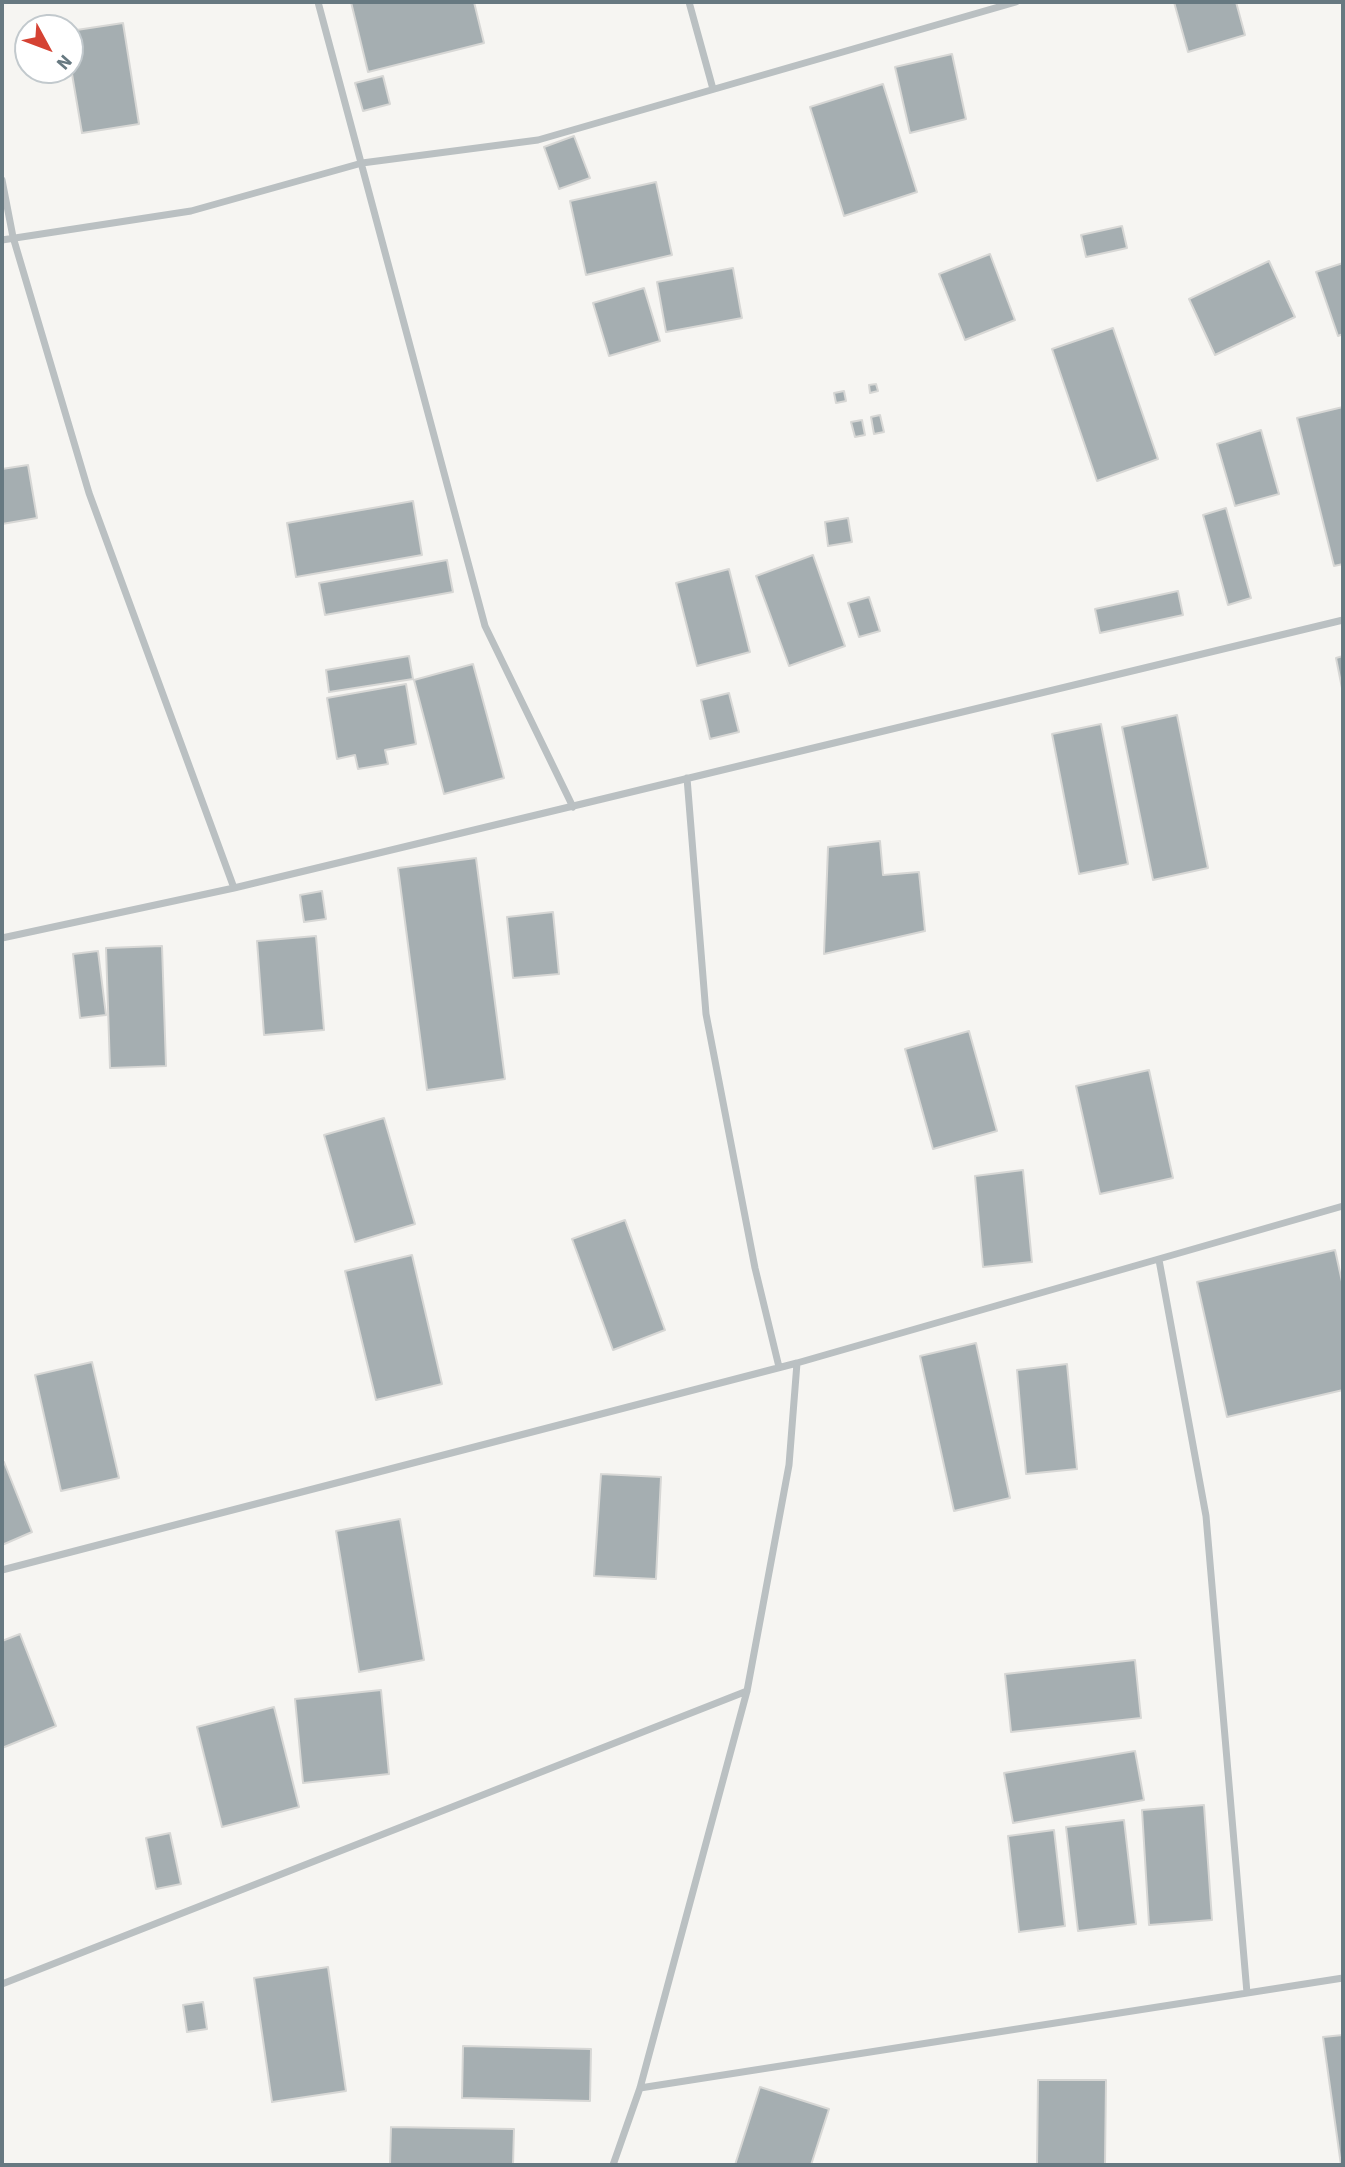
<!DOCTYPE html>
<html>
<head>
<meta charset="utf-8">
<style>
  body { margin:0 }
  #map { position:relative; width:1345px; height:2167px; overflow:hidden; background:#f6f5f2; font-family:"Source Sans 3",sans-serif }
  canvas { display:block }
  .frame { position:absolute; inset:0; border:4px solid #677981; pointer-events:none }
  .north { position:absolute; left:14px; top:14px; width:70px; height:70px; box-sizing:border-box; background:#fff; border:2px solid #c2c9cd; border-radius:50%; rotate:131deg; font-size:19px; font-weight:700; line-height:28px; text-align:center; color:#677981 }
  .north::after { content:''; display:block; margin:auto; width:24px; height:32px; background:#d54233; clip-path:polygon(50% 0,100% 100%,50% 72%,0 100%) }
</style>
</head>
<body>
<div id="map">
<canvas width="1345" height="2167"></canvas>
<div class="frame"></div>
<div class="north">N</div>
</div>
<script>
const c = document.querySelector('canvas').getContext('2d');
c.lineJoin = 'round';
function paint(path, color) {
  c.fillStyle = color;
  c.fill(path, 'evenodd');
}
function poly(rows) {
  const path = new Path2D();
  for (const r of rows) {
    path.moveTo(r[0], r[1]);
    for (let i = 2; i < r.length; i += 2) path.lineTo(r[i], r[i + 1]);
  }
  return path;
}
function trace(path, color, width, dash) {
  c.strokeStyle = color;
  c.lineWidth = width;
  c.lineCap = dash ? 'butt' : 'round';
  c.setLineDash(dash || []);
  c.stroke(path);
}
const building = poly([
  [351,2,474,2,484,43,368,72,351,2],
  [1174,2,1236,2,1245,35,1188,52,1174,2],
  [123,23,139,124,82,133,70,62,70,31,123,23],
  [952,54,966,119,910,133,895,67,952,54],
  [383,76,390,104,363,111,355,83,383,76],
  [883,84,917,192,844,216,810,107,883,84],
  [574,136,590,178,559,189,544,147,574,136],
  [656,182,672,255,586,275,570,201,656,182],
  [1122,226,1127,248,1086,257,1081,235,1122,226],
  [990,254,1015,320,965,340,939,274,990,254],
  [1269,261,1295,317,1215,355,1189,299,1269,261],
  [1343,263,1343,334,1338,336,1316,272,1343,263],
  [733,268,742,318,666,332,657,282,733,268],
  [644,288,660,341,609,356,593,303,644,288],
  [1113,328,1158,459,1097,481,1052,349,1113,328],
  [876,384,878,391,870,393,869,385,876,384],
  [844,391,846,401,836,403,834,393,844,391],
  [1343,407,1343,564,1334,566,1297,418,1343,407],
  [880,415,884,432,874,434,871,417,880,415],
  [862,420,865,435,855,437,851,422,862,420],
  [1261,430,1279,494,1235,506,1217,444,1261,430],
  [28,465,37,518,2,524,2,469,28,465],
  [413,501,422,555,296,577,287,523,413,501],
  [1226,508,1251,598,1228,605,1203,515,1226,508],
  [848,518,852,542,828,546,825,522,848,518],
  [813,555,845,646,789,666,756,576,813,555],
  [447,560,453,592,325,615,319,583,447,560],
  [729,569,750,652,697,666,676,583,729,569],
  [1178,591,1183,615,1100,633,1095,609,1178,591],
  [869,597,880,631,859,637,848,603,869,597],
  [409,656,413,679,329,692,326,670,409,656],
  [1343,656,1343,693,1336,658,1343,656],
  [473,664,504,778,444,794,414,680,473,664],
  [406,684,416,744,385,750,388,764,358,769,355,755,337,759,327,698,406,684],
  [729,693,739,732,710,739,701,700,729,693],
  [1177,715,1208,868,1153,880,1122,727,1177,715],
  [1101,724,1128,864,1079,874,1052,734,1101,724],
  [880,841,883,875,919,872,925,931,824,954,828,847,880,841],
  [476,858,505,1079,427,1090,398,868,476,858],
  [322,891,326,919,304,922,300,895,322,891],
  [553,912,559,974,513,978,507,917,553,912],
  [316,936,324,1030,264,1035,257,941,316,936],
  [162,946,166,1066,110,1068,106,948,162,946],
  [98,951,106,1015,80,1018,73,954,98,951],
  [969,1031,997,1131,933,1149,905,1049,969,1031],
  [1149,1070,1173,1178,1100,1194,1076,1086,1149,1070],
  [384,1118,415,1224,355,1242,324,1135,384,1118],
  [1023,1170,1032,1262,983,1267,975,1176,1023,1170],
  [625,1220,665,1330,613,1350,572,1239,625,1220],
  [1335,1250,1343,1286,1343,1390,1227,1417,1197,1282,1335,1250],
  [412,1255,442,1384,376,1400,345,1271,412,1255],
  [976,1343,1010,1498,954,1511,920,1356,976,1343],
  [92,1362,119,1478,61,1491,35,1375,92,1362],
  [1067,1364,1077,1469,1026,1474,1017,1370,1067,1364],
  [4,1462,32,1532,2,1545,2,1463,4,1462],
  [601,1474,661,1477,656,1579,594,1576,601,1474],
  [400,1519,424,1660,359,1672,336,1531,400,1519],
  [20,1634,56,1726,2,1748,2,1641,20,1634],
  [1135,1660,1141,1718,1011,1732,1005,1674,1135,1660],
  [381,1690,389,1774,303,1783,295,1699,381,1690],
  [274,1707,299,1807,222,1827,197,1727,274,1707],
  [1135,1751,1144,1800,1013,1823,1004,1773,1135,1751],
  [1204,1805,1212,1920,1149,1925,1142,1810,1204,1805],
  [1124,1820,1136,1924,1078,1931,1066,1827,1124,1820],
  [1054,1830,1065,1926,1019,1932,1008,1836,1054,1830],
  [170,1833,181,1884,156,1889,146,1838,170,1833],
  [328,1967,346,2091,272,2102,254,1978,328,1967],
  [203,2002,207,2029,187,2032,183,2005,203,2002],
  [1343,2035,1343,2165,1341,2165,1323,2037,1343,2035],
  [463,2046,591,2049,590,2101,462,2098,463,2046],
  [1038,2080,1106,2080,1105,2165,1037,2165,1038,2080],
  [760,2087,829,2109,811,2165,735,2165,760,2087],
  [391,2127,514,2129,513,2165,390,2165,391,2127]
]);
paint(building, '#a5aeb1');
trace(building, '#d7d7d5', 2);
trace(poly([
  [318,2,485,626,573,807],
  [689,2,713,89],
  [2,180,13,237,89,493,234,888],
  [2,240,191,211,362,163,538,140,1016,2],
  [687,778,706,1014,755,1268,779,1367],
  [2,938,234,888,1343,620],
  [1159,1260,1206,1516,1247,1993],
  [2,1570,797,1363,1343,1206],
  [2,1984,747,1691],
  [640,2088,1343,1978],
  [613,2165,640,2088,747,1691,789,1465,797,1363]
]), '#bac0c2', 7);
</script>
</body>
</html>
